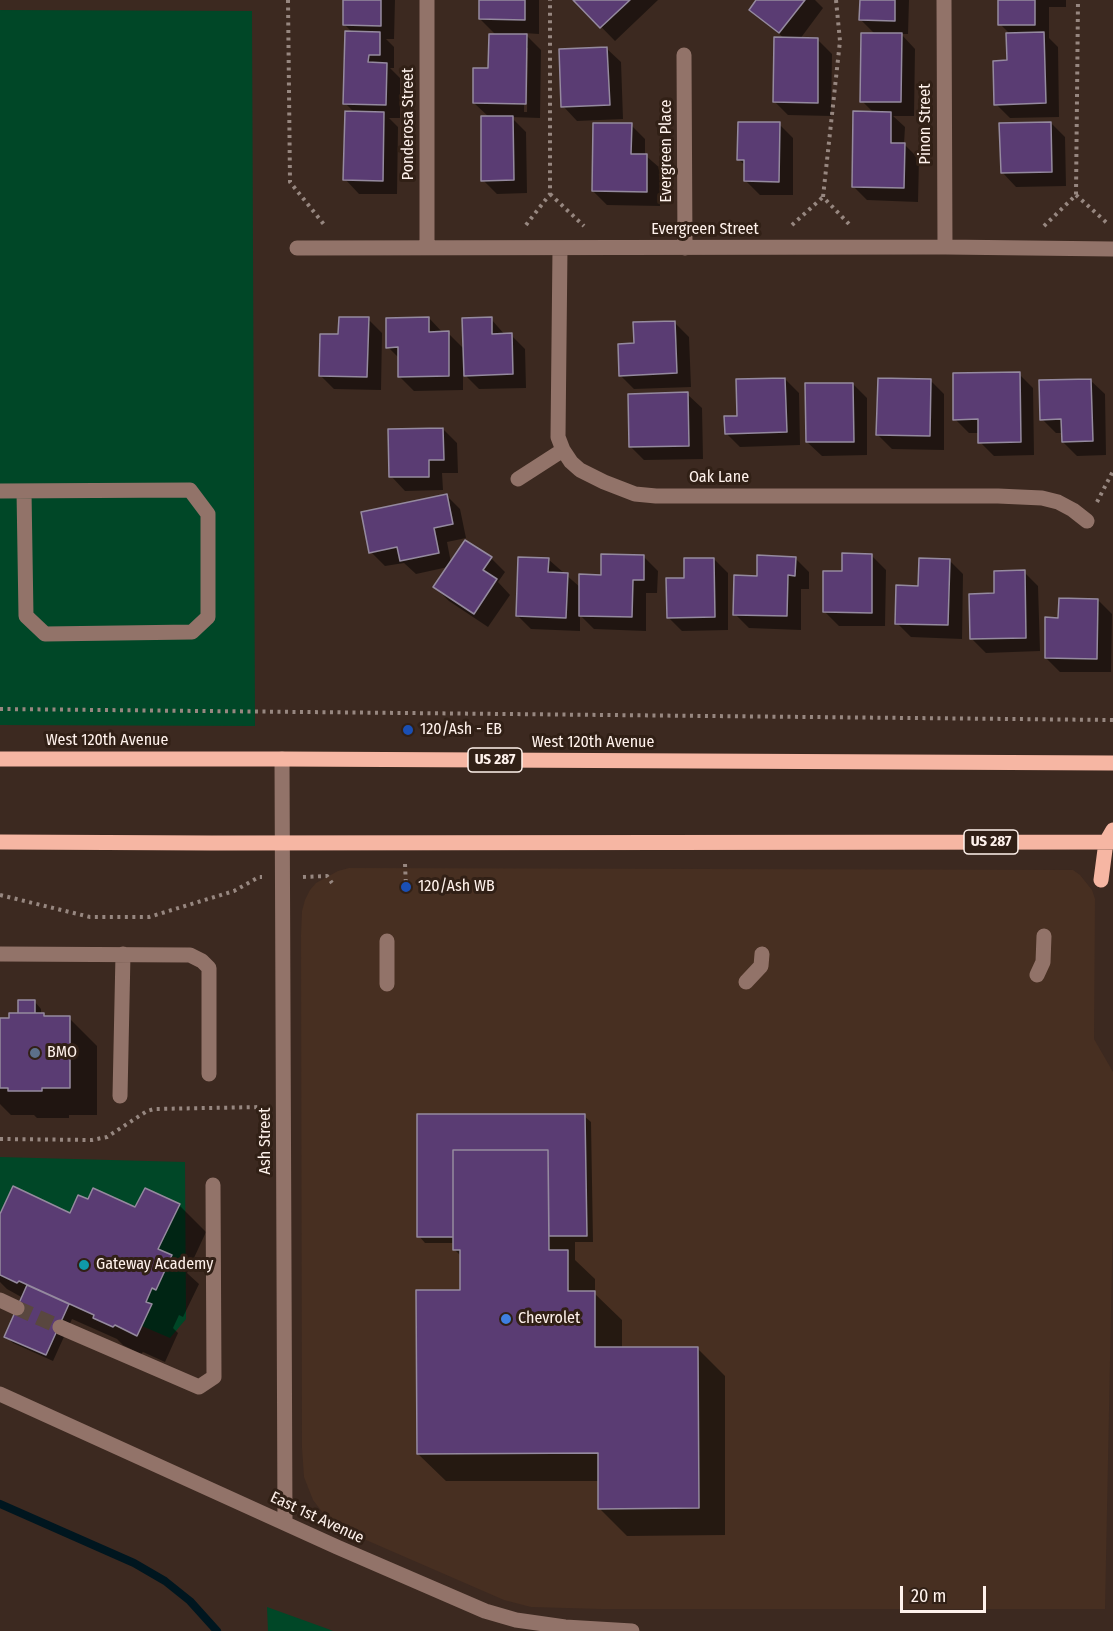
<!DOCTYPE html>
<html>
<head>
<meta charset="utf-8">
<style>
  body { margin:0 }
  #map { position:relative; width:1113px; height:1631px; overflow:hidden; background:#3c2920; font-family:"Fira Sans Condensed",sans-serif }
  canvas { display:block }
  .scale { position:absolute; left:900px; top:1586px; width:86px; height:27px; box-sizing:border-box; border:3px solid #fff2ec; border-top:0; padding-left:8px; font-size:18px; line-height:21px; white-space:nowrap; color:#fff2ec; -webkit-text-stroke:4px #312016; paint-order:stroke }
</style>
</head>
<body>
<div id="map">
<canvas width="1113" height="1631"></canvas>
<div class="scale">20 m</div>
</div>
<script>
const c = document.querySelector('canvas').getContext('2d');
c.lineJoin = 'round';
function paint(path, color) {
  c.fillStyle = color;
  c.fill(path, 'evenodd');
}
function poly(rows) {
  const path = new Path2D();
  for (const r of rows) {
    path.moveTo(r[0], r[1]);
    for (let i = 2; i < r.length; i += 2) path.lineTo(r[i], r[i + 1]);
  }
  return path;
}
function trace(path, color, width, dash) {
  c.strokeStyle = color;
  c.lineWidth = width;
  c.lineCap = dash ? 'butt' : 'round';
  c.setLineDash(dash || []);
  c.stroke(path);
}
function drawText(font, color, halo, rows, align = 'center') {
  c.font = font + ' "Fira Sans Condensed",sans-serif';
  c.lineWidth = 6;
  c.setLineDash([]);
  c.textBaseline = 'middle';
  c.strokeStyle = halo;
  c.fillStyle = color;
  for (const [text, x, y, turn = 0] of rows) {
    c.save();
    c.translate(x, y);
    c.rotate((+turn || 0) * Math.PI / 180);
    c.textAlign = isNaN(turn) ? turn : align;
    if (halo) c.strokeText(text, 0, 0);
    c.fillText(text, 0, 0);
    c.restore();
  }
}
paint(poly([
  [349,868,1073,870,1080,875,1092,890,1095,899,1094,1039,1113,1072,1113,1211,1105,1609,601,1609,531,1607,504,1600,366,1540,329,1521,313,1500,304,1477,302,1448,301,935,302,911,305,900,310,890,316,883,338,871]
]), '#472f21');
paint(poly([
  [0,10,252,11,255,726,0,725],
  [0,1157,185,1162,186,1319,170,1338,142,1326,151,1304,146,1302,152,1288,156,1290,172,1256,158,1249,179,1203,145,1188,135,1207,94,1188,88,1199,78,1195,70,1213,13,1186,0,1214],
  [267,1607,328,1629,333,1631,268,1631]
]), '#004727');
paint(poly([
  [345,0,395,0,394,39,386,39,394,47,394,68,390,68,400,78,400,118,389,118,398,127,397,194,359,194,345,179,355,113,345,103,352,32,345,25],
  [481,0,539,0,539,34,524,33,541,50,540,118,511,117,526,132,527,193,497,194,483,180,490,118,474,103,489,70,497,36,480,19],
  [525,48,528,48,527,112,524,112],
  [575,0,658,0,615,41],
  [758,0,815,0,823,8,800,39,818,40,832,54,831,116,788,115,774,101,785,39,751,10],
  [861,0,909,0,908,34,901,34,915,49,914,116,893,116,905,127,904,144,919,159,918,202,867,200,853,186,874,113,862,101,875,34,861,20],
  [1000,0,1066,0,1066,7,1049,7,1049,38,1058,47,1059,117,1010,118,996,104,1008,62,1008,32,1000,24],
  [606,48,621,62,623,119,577,121,563,106],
  [1051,123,1065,137,1066,186,1016,187,1002,172],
  [779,124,793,138,793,195,760,195,745,180,746,166,739,160],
  [631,125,645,139,645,155,661,169,660,206,607,205,593,191],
  [429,318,443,333,448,333,464,349,491,319,505,335,511,335,525,349,526,388,479,389,463,373,463,390,414,391,400,377,400,359,388,347],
  [368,319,382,333,381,390,334,389,320,375,340,336],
  [675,323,689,337,691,387,634,389,620,375,635,344],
  [1019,374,1033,388,1034,455,994,456,980,442,979,433,969,433,955,419],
  [785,379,799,393,800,445,740,447,726,433,738,417],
  [930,380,944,394,944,450,892,449,878,435],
  [1090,380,1105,394,1106,455,1077,456,1063,442,1063,433,1056,433,1042,419],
  [853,384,867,398,867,455,822,456,807,442],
  [687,394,702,408,703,459,644,460,630,446],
  [443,429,457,443,458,473,442,473,443,490,405,491,391,476],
  [446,495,460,509,466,538,447,542,451,563,491,558,505,572,498,582,510,595,488,627,449,601,435,587,448,567,416,574,404,563,385,566,371,552],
  [871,555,886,570,885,626,839,626,825,612],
  [643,556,658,571,657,593,646,593,646,631,594,629,580,615,580,631,531,629,517,615,548,559,581,588],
  [795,558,809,572,809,589,801,589,801,630,749,628,735,614,758,577],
  [714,559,728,573,728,630,682,631,668,617,686,580],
  [949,560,963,574,962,639,911,637,897,623],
  [1024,572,1038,586,1040,651,986,653,972,639,996,595],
  [1098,600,1112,614,1111,672,1060,672,1046,658,1060,619],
  [35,1002,41,1009,41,1015,46,1018,69,1018,97,1046,97,1115,69,1115,69,1118,37,1118,34,1115,11,1115,0,1104,0,1019,11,1019],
  [584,1116,591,1122,593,1242,575,1242,575,1260,595,1279,595,1294,622,1320,622,1349,697,1348,725,1376,725,1535,627,1536,600,1509,600,1481,446,1481,418,1454,462,1292,462,1257,455,1250,455,1243,425,1243,419,1236],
  [89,1201,136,1209,179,1205,206,1232,187,1273,199,1284,183,1317,179,1315,173,1328,178,1333,165,1362,143,1352,141,1354,123,1345,117,1339,72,1319,53,1361,13,1343,6,1336,23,1298,7,1289,0,1282,0,1218,70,1215]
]), '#0007');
trace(poly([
  [0,1504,134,1563,165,1581,190,1601,217,1631]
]), '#00161f', 8);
const building = poly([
  [343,0,381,0,381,26,343,25,343,0],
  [479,0,525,0,525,20,479,19,479,0],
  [573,0,630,0,600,28,573,0],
  [756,0,805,0,779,33,749,10,756,0],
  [860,0,895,0,895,21,859,20,860,0],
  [998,0,1035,0,1035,25,998,25,998,0],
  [345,31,380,32,380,55,369,55,368,62,387,63,386,105,343,104,345,31],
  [1044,32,1046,103,994,105,993,61,1007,60,1006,33,1044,32],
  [861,33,902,33,901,102,860,102,861,33],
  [489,34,527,34,526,104,473,103,473,68,488,68,489,34],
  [774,37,818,38,818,103,773,102,774,37],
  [607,47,610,105,561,107,559,49,607,47],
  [345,111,384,112,383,181,343,180,345,111],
  [853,111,891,112,891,143,905,143,904,188,852,187,853,111],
  [481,116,513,116,514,180,481,181,481,116],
  [738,122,780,122,779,182,744,181,744,160,737,160,738,122],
  [1051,122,1052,172,1001,173,999,123,1051,122],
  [593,123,632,123,631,154,647,154,647,192,592,191,593,123],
  [339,317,369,317,367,377,319,376,320,334,338,334,339,317],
  [429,317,429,332,449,331,449,376,398,377,398,347,386,348,386,318,429,317],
  [492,317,492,334,512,333,513,374,464,376,462,318,492,317],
  [675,321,677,373,619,376,618,344,634,343,633,322,675,321],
  [1020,372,1021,442,978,443,978,419,953,420,953,373,1020,372],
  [785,378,787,432,725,434,724,416,737,416,736,379,785,378],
  [878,378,931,379,930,436,876,435,878,378],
  [1091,379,1093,441,1062,442,1061,419,1040,420,1039,380,1091,379],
  [805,383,853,383,854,442,806,442,805,383],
  [688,392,689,446,629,447,628,394,688,392],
  [443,428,444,460,429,460,429,477,389,477,388,429,443,428],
  [447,494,453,524,434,528,439,553,400,561,397,547,369,553,361,512,447,494],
  [465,540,492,557,483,570,497,579,474,614,433,587,465,540],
  [842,553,872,554,872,613,823,612,823,571,842,571,842,553],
  [601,554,644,555,644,580,633,580,632,617,579,616,579,574,601,575,601,554],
  [757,555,796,557,795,576,788,575,787,616,733,615,734,575,757,576,757,555],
  [518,557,549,558,548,572,568,573,566,618,516,616,518,557],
  [684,558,714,558,715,617,667,618,666,578,684,578,684,558],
  [919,558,950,559,948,625,895,624,896,585,918,586,919,558],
  [1025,570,1026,638,970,639,969,594,994,593,994,571,1025,570],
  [1059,598,1098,599,1097,659,1045,658,1045,617,1058,618,1059,598],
  [18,1000,35,1000,35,1013,18,1013,18,1000],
  [9,1013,44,1013,44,1016,70,1016,70,1088,42,1088,42,1091,8,1091,8,1088,0,1088,0,1018,9,1018,9,1013],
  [417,1114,585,1114,587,1236,549,1236,548,1150,453,1150,453,1237,417,1237,417,1114],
  [453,1150,548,1150,549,1250,568,1250,568,1291,595,1291,595,1347,698,1347,699,1508,598,1509,598,1453,417,1454,416,1290,460,1290,460,1250,453,1250,453,1150],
  [13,1186,70,1213,78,1195,88,1199,93,1188,135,1207,145,1188,180,1204,158,1249,172,1255,156,1290,152,1288,146,1302,152,1304,137,1336,115,1325,113,1327,93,1318,94,1315,19,1281,17,1283,0,1275,0,1214,13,1186],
  [27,1285,69,1304,46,1355,4,1337,27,1285]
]);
paint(building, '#5a3c73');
trace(building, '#958a9f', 1.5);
trace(poly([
  [17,1308,60,1327]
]), '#59473f', 15, [15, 8]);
trace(poly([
  [288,0,290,182,326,227],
  [836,0,840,41,823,197,849,224],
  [550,194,584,226],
  [1076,195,1107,223],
  [526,225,550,194,550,0],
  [792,225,823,197],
  [1044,226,1076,195,1078,0],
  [1097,502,1113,471],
  [0,709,1113,720],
  [405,864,406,887],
  [303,877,327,876,332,883],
  [0,895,90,917,149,917,234,891,259,877,262,877],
  [0,1139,92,1140,107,1137,147,1111,154,1109,261,1107]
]), '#978780', 4, [3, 4.5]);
trace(poly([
  [427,0,427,248],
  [944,0,945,247],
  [684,55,685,248],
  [297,248,945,247,1113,249],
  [560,248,558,437,563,450,571,462,580,470,604,482,635,494,656,496,998,496,1042,498,1058,502,1073,510,1087,521],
  [518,479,563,450],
  [0,491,190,490,208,514,208,617,192,632,45,634,26,616,24,491],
  [282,759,285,1522],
  [387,941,387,984],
  [0,954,190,955,202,961,209,968,209,1074],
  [1037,975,1043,962,1044,936],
  [746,982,761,966,762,954],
  [120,1096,123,954],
  [0,1300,17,1308],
  [60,1327,199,1387,214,1377,213,1185],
  [0,1394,337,1547,485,1611,516,1620,565,1627,632,1631]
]), '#927369', 15);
trace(poly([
  [0,759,282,759,1113,763],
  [0,842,212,843,1113,842],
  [1101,880,1106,842,1113,830]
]), '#f6b6a3', 15);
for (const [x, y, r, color] of [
  [408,730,6,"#1a4fb4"],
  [406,887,6,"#1a4fb4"],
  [35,1053,6,"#5c6f8a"],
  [84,1265,6,"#0f9aa8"],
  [506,1319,6,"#3f7fe0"]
]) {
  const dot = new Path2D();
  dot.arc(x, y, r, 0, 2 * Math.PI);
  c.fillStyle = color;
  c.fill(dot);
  trace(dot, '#312016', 2);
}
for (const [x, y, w] of [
  [495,760,54],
  [991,842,54]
]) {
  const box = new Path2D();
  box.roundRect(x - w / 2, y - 12, w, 24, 4.5);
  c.fillStyle = '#312016';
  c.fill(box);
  trace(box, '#fff2ec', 1.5);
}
drawText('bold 15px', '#fff2ec', null, [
  ["US 287",495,760],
  ["US 287",991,842]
]);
drawText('16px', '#fff2ec', '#312016', [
  ["Ponderosa Street",409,124,-90],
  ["Pinon Street",926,124,-90],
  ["Evergreen Place",667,151,-90],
  ["Evergreen Street",705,230],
  ["Oak Lane",719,478],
  ["West 120th Avenue",107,741],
  ["West 120th Avenue",593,743],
  ["Ash Street",266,1141,-90],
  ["East 1st Avenue",317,1518,25]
]);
drawText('16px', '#fff2ec', '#312016', [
  ["120/Ash - EB",420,730],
  ["120/Ash WB",418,887],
  ["BMO",47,1053],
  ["Gateway Academy",96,1265],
  ["Chevrolet",518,1319]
], 'left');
</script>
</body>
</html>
